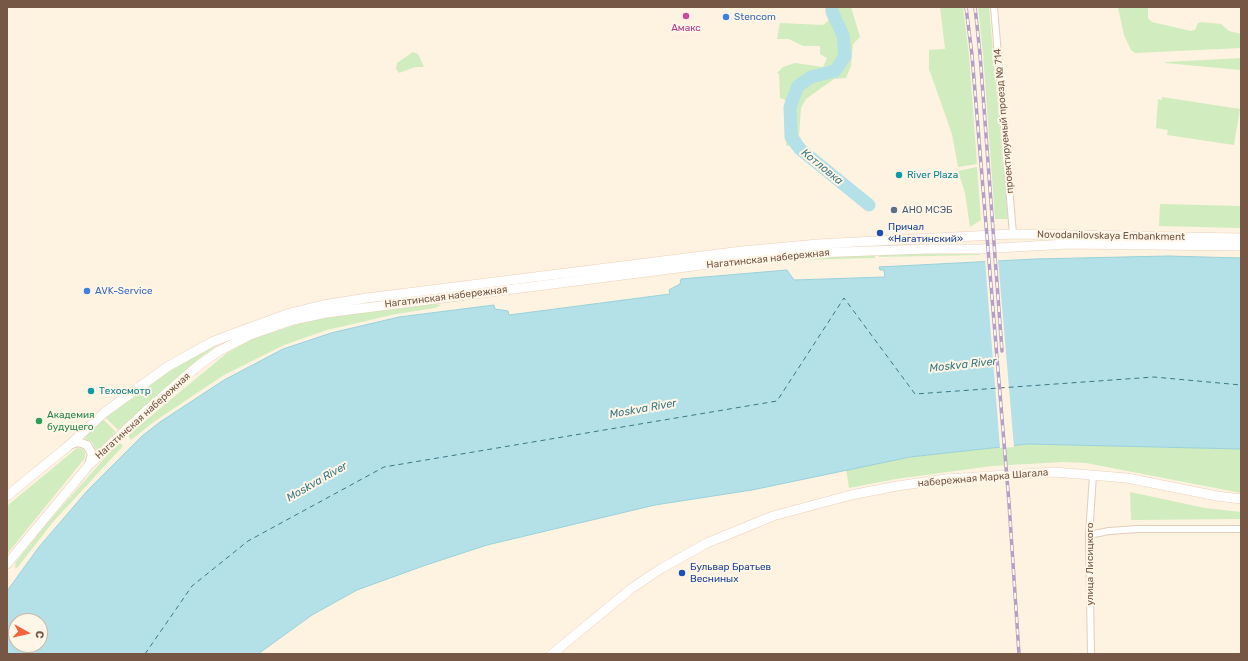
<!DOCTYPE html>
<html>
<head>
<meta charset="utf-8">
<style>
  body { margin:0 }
  #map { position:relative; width:1248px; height:661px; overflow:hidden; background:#fef2e1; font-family:Rubik,sans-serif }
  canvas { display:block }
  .frame { position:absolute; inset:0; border:8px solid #765746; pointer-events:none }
  .north { position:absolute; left:8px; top:613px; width:40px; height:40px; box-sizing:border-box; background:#fff6e8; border:1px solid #c8b6a7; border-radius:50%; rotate:98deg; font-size:11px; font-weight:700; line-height:16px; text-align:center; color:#765746 }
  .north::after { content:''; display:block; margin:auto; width:14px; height:18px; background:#f1643d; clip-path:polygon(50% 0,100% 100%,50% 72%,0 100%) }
</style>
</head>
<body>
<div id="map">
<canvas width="1248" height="661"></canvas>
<div class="frame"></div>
<div class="north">С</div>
</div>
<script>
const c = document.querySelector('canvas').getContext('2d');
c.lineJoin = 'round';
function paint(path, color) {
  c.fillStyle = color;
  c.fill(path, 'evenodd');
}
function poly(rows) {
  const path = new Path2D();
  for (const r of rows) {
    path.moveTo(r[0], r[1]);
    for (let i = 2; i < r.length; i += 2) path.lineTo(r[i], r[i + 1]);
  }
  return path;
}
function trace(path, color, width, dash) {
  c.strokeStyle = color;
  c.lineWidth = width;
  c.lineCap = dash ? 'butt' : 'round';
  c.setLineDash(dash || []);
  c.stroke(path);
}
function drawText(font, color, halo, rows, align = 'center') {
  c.font = font + ' Rubik,sans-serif';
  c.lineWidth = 4;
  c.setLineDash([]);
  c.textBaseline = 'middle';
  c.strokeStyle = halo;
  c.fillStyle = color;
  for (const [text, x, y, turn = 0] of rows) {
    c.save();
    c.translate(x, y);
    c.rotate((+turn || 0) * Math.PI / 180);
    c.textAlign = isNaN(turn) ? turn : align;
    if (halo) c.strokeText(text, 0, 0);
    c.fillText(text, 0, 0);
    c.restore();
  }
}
paint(poly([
  [827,7,851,7,860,37,853,44,851,66,846,78,834,79,806,99,801,108,799,136,801,138,801,145,834,169,833,173,829,175,791,145,786,146,789,110,784,99,780,98,779,74,777,73,783,67,795,63,823,67,827,58,820,54,820,46,803,46,789,39,777,39,780,23,823,25,828,21,829,9],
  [940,7,963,7,969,56,977,164,958,167,952,134,929,69,929,50,945,49],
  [978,7,989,7,1008,219,995,219,983,53],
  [1118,7,1148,7,1148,18,1152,22,1191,31,1195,30,1198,23,1201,22,1221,24,1229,31,1241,34,1241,48,1135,53,1131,50,1124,35],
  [413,52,418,54,424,67,415,67,399,73,396,69,397,63],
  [1241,58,1241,70,1165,63,1166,62],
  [1162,97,1240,109,1234,145,1167,135,1168,130,1156,128,1158,99,1162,100],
  [977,167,981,220,970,227,965,193,958,171],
  [1160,204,1241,206,1241,228,1159,226],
  [980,251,980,255,879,257,879,253],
  [875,254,875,258,754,261],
  [430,303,441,305,435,308,396,314,327,330,284,345,224,375,155,421,131,440,128,435,227,353,252,339,301,323,343,314],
  [221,343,197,360,118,430,105,417,174,368],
  [103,419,116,432,97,452,92,442,82,437],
  [119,442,123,446,53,522,17,568,15,567,16,562,48,522],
  [1028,444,1241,449,1241,493,1086,463,1063,462,992,466,896,479,849,488,846,469,910,457],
  [77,448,83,449,85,453,85,458,7,554,7,506],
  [1130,492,1205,508,1241,512,1241,519,1131,520]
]), '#d1ecbe');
const water = poly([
  [1168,256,1241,258,1241,449,1028,444,910,457,752,490,655,505,487,545,426,565,357,590,312,615,258,654,7,654,7,591,39,547,87,491,142,436,160,422,224,380,283,349,331,333,399,317,494,305,495,309,508,311,509,315,670,294,669,290,680,284,681,279,787,270,794,280,885,277,884,270,880,270,879,267,1035,259,1168,256],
  [16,621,40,621,40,645,16,645,16,621]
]);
paint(water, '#b4e1e8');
trace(water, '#99d1db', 1);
paint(poly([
  [998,259,1014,447,1000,448,985,260]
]), '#fef2e1');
trace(poly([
  [832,7,832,12,843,35,845,56,835,71,811,77,798,86,790,107,791,137,800,149,869,205]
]), '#b4e1e8', 13);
trace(poly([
  [145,654,192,586,248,541,384,467,777,401,844,298,915,394,1154,377,1241,385]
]), '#3b7984', 1, [5, 4]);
const minor = poly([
  [994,7,1013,234],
  [1089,535,1109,531,1138,529,1241,529],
  [1091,654,1089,535,1093,475]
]);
const tertiary = poly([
  [69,445,78,442,87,445,92,454,89,465]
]);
const secondary = poly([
  [7,496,67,447,105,412,167,367,212,342,230,335,290,313,323,305,367,298,742,251,818,244,1013,234,1241,238],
  [7,564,89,465,146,411,199,365,219,351,250,335,293,320,326,313,365,308,764,257,813,253,928,249,980,249,1068,244,1241,246],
  [552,654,632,588,662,568,707,543,773,516,851,495,897,486,946,479,1054,472,1127,478,1217,496,1241,499]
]);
trace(minor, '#e2cebc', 8);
trace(tertiary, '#e2cebc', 10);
trace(secondary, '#ead1bb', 10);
trace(minor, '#fff', 6);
trace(tertiary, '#fff', 8);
trace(secondary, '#fff', 9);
const rail = poly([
  [966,7,972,55,1009,503,1019,654],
  [975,7,980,54,1002,351]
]);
trace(rail, '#b49fc7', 3.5);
trace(rail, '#fff6e8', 2, [6]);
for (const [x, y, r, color] of [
  [686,16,4,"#d1479c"],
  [726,17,4,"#3f7fe0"],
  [899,175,4,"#0f9aa8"],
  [894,210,4,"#5c6f8a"],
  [880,233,4,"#1a4fb4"],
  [87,291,4,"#3f7fe0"],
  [91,391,4,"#0f9aa8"],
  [39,421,4,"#2e9e5b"],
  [682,573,4,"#1a4fb4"]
]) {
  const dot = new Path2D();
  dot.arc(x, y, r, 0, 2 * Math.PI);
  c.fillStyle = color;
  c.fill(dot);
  trace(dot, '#fff6e8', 1.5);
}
drawText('10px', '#366cbe', '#fff6e8', [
  ["Stencom",734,17],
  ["AVK-Service",95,291]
], 'left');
drawText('10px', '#b23c85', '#fff6e8', [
  ["Амакс",686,28]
]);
drawText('10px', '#765746', '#fff6e8', [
  ["проектируемый проезд № 714",1004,121,-95],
  ["Novodanilovskaya Embankment",1111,236,1],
  ["Нагатинская набережная",768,259,-6],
  ["Нагатинская набережная",446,297,-7],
  ["Нагатинская набережная",143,416,-42],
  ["набережная Марка Шагала",983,478,-5],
  ["улица Лисицкого",1090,564,-90]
]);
drawText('10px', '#0d838f', '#fff6e8', [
  ["River Plaza",907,175],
  ["Техосмотр",99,391]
], 'left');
drawText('10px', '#4e5e75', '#fff6e8', [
  ["АНО МСЭБ",902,210]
], 'left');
drawText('10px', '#164399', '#fff6e8', [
  ["Причал",888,227],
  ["«Нагатинский»",888,239],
  ["Бульвар Братьев",690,567],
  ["Весниных",690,579]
], 'left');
drawText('10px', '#27864d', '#fff6e8', [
  ["Академия",47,415],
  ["будущего",47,427]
], 'left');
drawText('italic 11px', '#3b7984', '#fff6e8', [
  ["Котловка",822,167,39],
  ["Moskva River",963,365,-6],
  ["Moskva River",643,409,-10],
  ["Moskva River",317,482,-30]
]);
</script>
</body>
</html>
